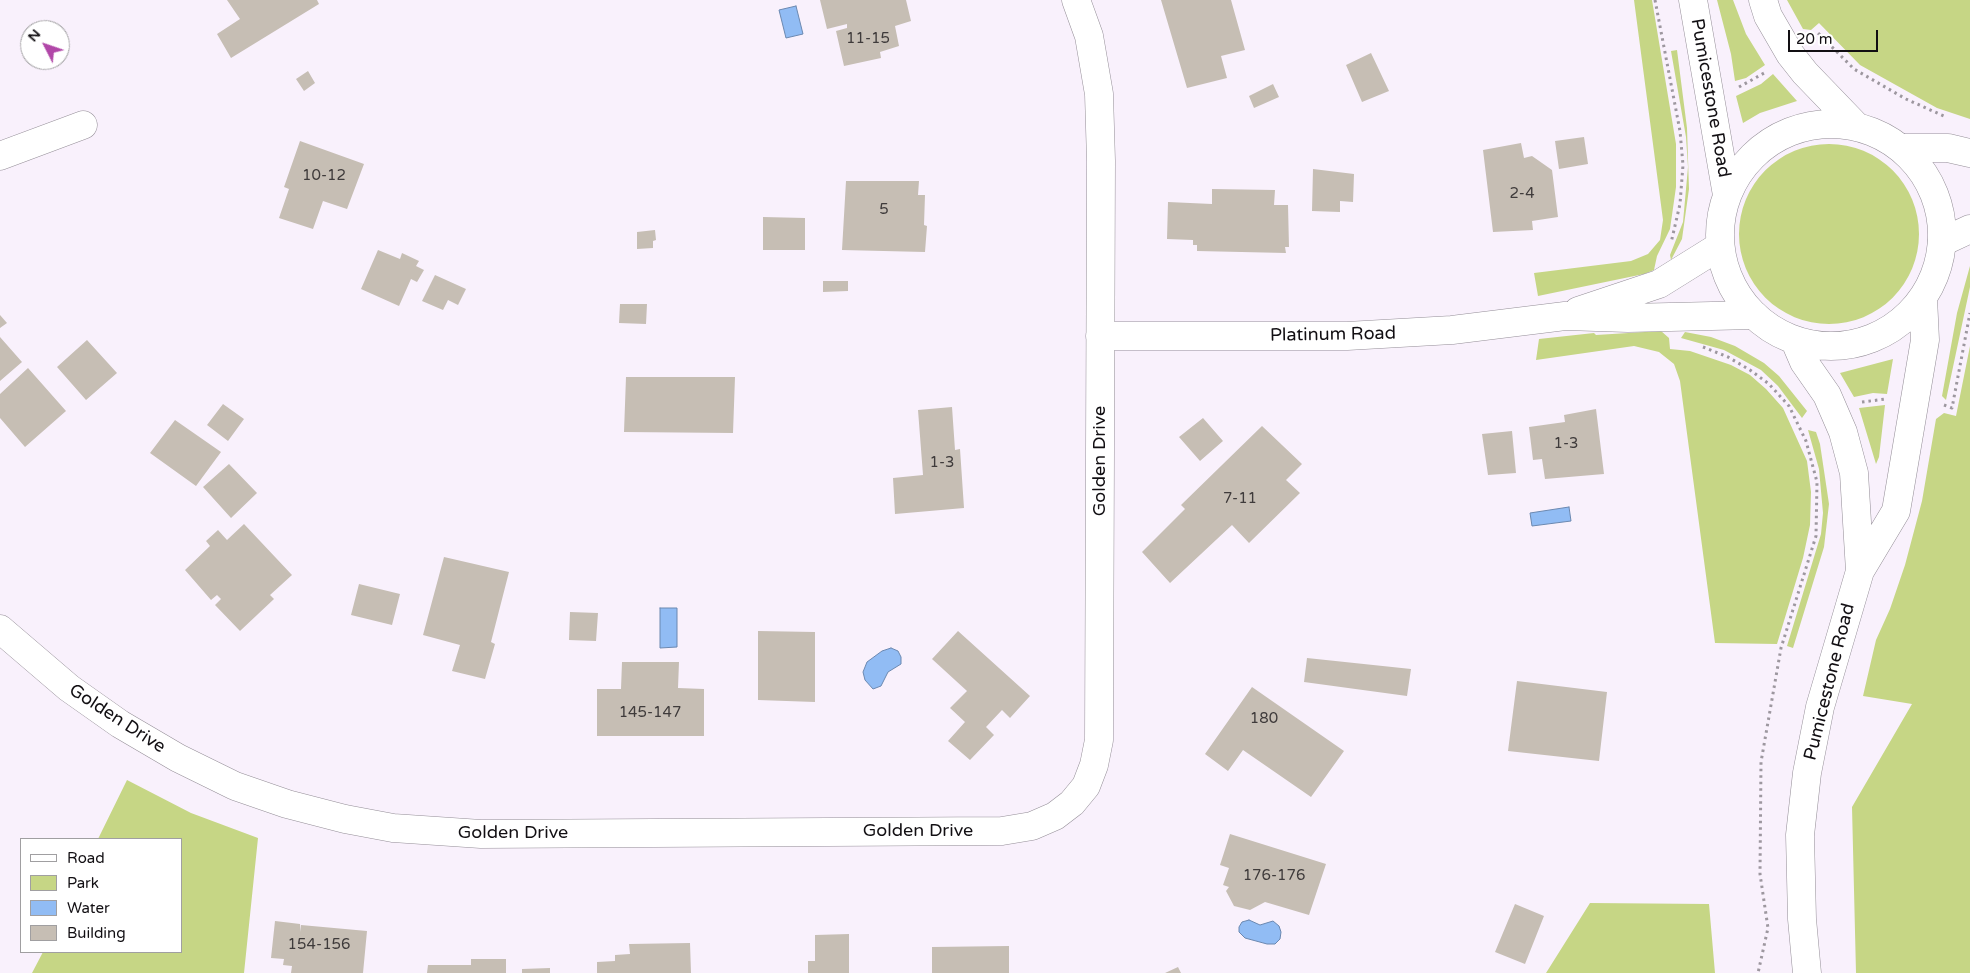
<!DOCTYPE html>
<html>
<head>
<meta charset="utf-8">
<style>
  body { margin:0 }
  #map { position:relative; width:1970px; height:973px; overflow:hidden; background:#f9f1fc; font-family:"Varela Round",sans-serif }
  canvas { display:block }
  .legend { position:absolute; left:20px; top:838px; width:162px; height:115px; box-sizing:border-box; background:#fff; border:1px solid #a09fa1; margin:0; padding:6px 9px; list-style:none; font-size:15px; color:#120f13 }
  .legend li { display:flex; align-items:center; gap:10px; height:25px }
  .legend b { width:25px; border:1px solid #a09fa1 }
  .north { position:absolute; left:20px; top:20px; width:50px; height:50px; box-sizing:border-box; background:#fff; border:1px solid #a09fa1; border-radius:50%; rotate:311deg; font-size:14px; font-weight:700; line-height:20px; text-align:center; color:#120f13 }
  .north::after { content:''; display:block; margin:auto; width:18px; height:22px; background:#b147a8; clip-path:polygon(50% 0,100% 100%,50% 72%,0 100%) }
  .scale { position:absolute; left:1788px; top:30px; width:90px; height:22px; box-sizing:border-box; border:2px solid #120f13; border-top:0; padding-left:6px; font-size:15px; line-height:18px; white-space:nowrap; color:#120f13; -webkit-text-stroke:4px #fff; paint-order:stroke }
</style>
</head>
<body>
<div id="map">
<canvas width="1970" height="973"></canvas>
<ul class="legend">
<li><b style="height:6px;background:#fff"></b>Road</li>
<li><b style="height:14px;background:#c6d685"></b>Park</li>
<li><b style="height:14px;background:#91bcf4"></b>Water</li>
<li><b style="height:14px;background:#c6beb4"></b>Building</li>
</ul>
<div class="north">N</div>
<div class="scale">20 m</div>
</div>
<script>
const c = document.querySelector('canvas').getContext('2d');
c.lineJoin = 'round';
function paint(path, color) {
  c.fillStyle = color;
  c.fill(path, 'evenodd');
}
function poly(rows) {
  const path = new Path2D();
  for (const r of rows) {
    if (r.length === 3) {
      path.moveTo(r[0] + r[2], r[1]);
      path.arc(r[0], r[1], r[2], 0, 2 * Math.PI);
      continue;
    }
    path.moveTo(r[0], r[1]);
    for (let i = 2; i < r.length; i += 2) path.lineTo(r[i], r[i + 1]);
  }
  return path;
}
function trace(path, color, width, dash) {
  c.strokeStyle = color;
  c.lineWidth = width;
  c.lineCap = dash ? 'butt' : 'round';
  c.setLineDash(dash || []);
  c.stroke(path);
}
function drawText(font, color, halo, rows, align = 'center') {
  c.font = font + ' "Varela Round",sans-serif';
  c.lineWidth = 4;
  c.setLineDash([]);
  c.textBaseline = 'middle';
  c.strokeStyle = halo;
  c.fillStyle = color;
  for (const [text, x, y, turn = 0] of rows) {
    c.save();
    c.translate(x, y);
    c.rotate((+turn || 0) * Math.PI / 180);
    c.textAlign = isNaN(turn) ? turn : align;
    if (halo) c.strokeText(text, 0, 0);
    c.fillText(text, 0, 0);
    c.restore();
  }
}
paint(poly([
  [1634,0,1652,0,1676,144,1676,187,1670,229,1657,256,1654,270,1644,274,1538,296,1534,273,1631,261,1648,254,1660,240,1663,220],
  [1717,0,1733,0,1746,34,1765,65,1746,78,1735,81,1731,54],
  [1787,0,1970,0,1970,119,1937,108,1860,65,1819,23,1811,30,1803,29],
  [1677,50,1687,128,1689,189,1682,239,1671,260,1670,255,1683,222,1688,167,1686,137,1671,51],
  [1773,74,1797,101,1760,113,1743,123,1736,96,1761,84],
  [1829,234,90],
  [1970,266,1970,287,1946,400,1942,396,1957,313],
  [1661,331,1669,338,1670,349,1690,351,1731,365,1750,375,1766,389,1783,408,1807,461,1811,492,1810,525,1803,558,1777,644,1715,643,1680,381,1674,364,1659,352,1634,346,1536,360,1539,339,1594,333,1596,335],
  [1685,332,1711,337,1735,346,1764,363,1779,376,1807,411,1802,418,1778,386,1761,370,1724,350,1681,338],
  [1970,346,1970,973,1856,973,1852,807,1912,704,1863,696,1876,640,1890,609,1905,565,1922,501,1936,419,1944,413,1956,416],
  [1893,359,1887,394,1873,393,1854,397,1840,373],
  [1885,405,1879,457,1876,464,1859,408],
  [1808,430,1816,432,1820,444,1829,504,1824,547,1793,648,1787,646,1821,534,1823,513,1819,469],
  [127,780,191,813,258,838,244,973,32,973,43,952,181,952,181,839,98,839],
  [1590,903,1709,904,1715,973,1546,973]
]), '#c6d685');
const water = poly([
  [796,6,803,34,786,38,779,10,796,6],
  [1569,507,1571,521,1532,526,1530,513,1569,507],
  [660,608,677,608,677,647,660,648,660,608],
  [891,648,898,651,901,657,901,664,888,672,881,686,873,689,865,680,863,672,867,662,882,651,891,648],
  [1249,920,1260,925,1273,921,1279,926,1281,932,1280,939,1275,944,1267,944,1245,938,1239,932,1239,927,1242,922,1249,920]
]);
paint(water, '#91bcf4');
trace(water, '#6b88b0', 1);
paint(poly([
  [227,0,317,0,319,4,231,58,217,34,240,19],
  [820,0,906,0,911,21,895,26,899,46,880,52,881,58,844,66,836,31,847,28,847,24,827,29],
  [1161,0,1231,0,1245,50,1221,56,1227,78,1187,88],
  [1371,53,1389,91,1362,102,1346,65],
  [308,71,315,83,304,91,296,79],
  [1273,84,1279,97,1254,108,1249,96],
  [1584,137,1588,164,1559,169,1555,141],
  [300,141,364,164,347,209,323,201,313,229,279,218,289,189,284,187],
  [1521,143,1524,158,1532,156,1552,170,1558,217,1532,221,1533,230,1493,232,1483,150],
  [1313,169,1354,174,1353,202,1340,201,1340,212,1312,211],
  [846,181,919,181,918,195,925,195,924,225,927,226,925,252,842,250],
  [1212,189,1275,190,1274,205,1288,205,1289,247,1285,247,1286,253,1197,251,1197,245,1193,245,1193,240,1167,239,1168,202,1212,204],
  [763,217,805,218,805,250,763,250],
  [655,230,656,240,653,241,653,248,637,249,637,232],
  [378,250,400,259,402,253,419,261,416,266,424,270,417,282,411,279,399,306,361,289],
  [435,275,466,289,458,305,448,300,443,310,422,301],
  [823,281,848,281,848,291,823,292],
  [620,304,647,304,646,324,619,323],
  [0,315,7,323,0,328],
  [0,337,22,362,0,381],
  [87,340,117,373,86,400,57,367],
  [28,368,66,411,25,447,0,418,0,394],
  [626,377,735,377,733,433,624,432],
  [223,404,244,419,228,441,207,425],
  [952,407,955,450,960,449,964,508,895,514,893,478,923,475,918,410],
  [1596,409,1604,474,1545,479,1542,459,1533,460,1529,427,1565,422,1564,415],
  [1203,418,1223,441,1200,461,1179,437],
  [175,420,221,452,196,486,150,453],
  [1262,426,1302,464,1286,480,1300,493,1249,543,1232,525,1170,583,1142,552,1185,509,1181,505],
  [1512,431,1516,473,1488,475,1482,434],
  [229,464,257,493,231,518,203,487],
  [244,524,292,575,270,595,274,599,240,631,215,605,221,599,217,595,211,600,185,570,210,546,206,541,218,530,227,540],
  [444,557,509,572,491,642,495,644,485,679,452,671,460,645,423,635],
  [359,584,400,594,392,625,351,615],
  [570,612,598,613,596,641,569,640],
  [758,631,815,632,815,702,758,700],
  [958,631,1030,696,1010,718,1002,710,986,727,994,735,970,760,948,741,965,722,950,708,967,691,932,659],
  [1307,658,1411,669,1407,696,1304,682],
  [622,662,679,662,678,688,704,689,704,736,597,736,597,689,621,689],
  [1517,681,1607,692,1599,761,1508,751],
  [1252,687,1344,751,1311,797,1243,750,1228,771,1205,754],
  [1230,834,1326,864,1309,915,1265,902,1250,910,1234,906,1226,891,1229,887,1223,885,1229,868,1220,865],
  [1515,904,1544,916,1525,964,1495,952],
  [275,921,300,924,301,932,301,925,367,931,363,973,291,973,292,966,283,965,284,959,271,958],
  [849,934,849,973,808,973,808,961,815,961,815,935],
  [690,943,691,973,597,973,597,962,615,961,615,955,630,954,629,944],
  [1009,946,1009,973,932,973,932,947],
  [471,959,506,959,506,973,427,973,428,965,471,965],
  [1178,967,1181,973,1165,973],
  [550,968,550,973,522,973,522,969]
]), '#c6beb4');
const street = poly([
  [1901,148,1948,148,1970,153],
  [0,156,83,125],
  [1942,242,1970,229],
  [1578,311,1659,284,1720,246],
  [1100,336,1347,336,1452,330,1565,316,1628,318,1754,315],
  [0,629,69,688,120,724,178,758,235,786,287,804,345,819,393,828,481,834,1002,831,1032,826,1055,816,1072,803,1086,786,1094,765,1099,740,1101,161,1099,94,1089,36,1076,0]
]);
const secondary = poly([
  [1693,0,1727,195],
  [1763,0,1768,16,1790,54,1805,73,1857,127],
  [1831,235,111],
  [1795,341,1804,362,1827,395,1843,432,1854,473,1860,571],
  [1807,973,1802,919,1800,835,1807,773,1820,707,1860,571,1896,511,1925,340,1923,298]
]);
trace(street, '#948e97', 29);
trace(secondary, '#948e97', 29);
trace(poly([
  [1655,0,1680,131,1683,165,1680,204,1671,243],
  [1813,37,1818,33,1854,69,1906,99,1946,117],
  [1739,87,1766,72],
  [1703,347,1728,357,1750,370,1769,384,1789,406,1806,441,1817,482,1816,536,1781,648,1761,762,1760,874,1768,928,1758,973],
  [1862,402,1886,399],
  [1944,405,1952,408,1970,313]
]), '#9d979f', 3, [2.5, 4]);
trace(street, '#fff', 28);
trace(secondary, '#fff', 28);
drawText('15px', '#3f3b3b', null, [
  ["11-15",868,39],
  ["10-12",324,176],
  ["2-4",1522,194],
  ["5",884,210],
  ["1-3",1566,444],
  ["1-3",942,463],
  ["7-11",1240,499],
  ["145-147",650,713],
  ["180",1264,719],
  ["176-176",1274,876],
  ["154-156",319,945]
]);
drawText('18px', '#120f13', '#fff', [
  ["Pumicestone Road",1710,98,80],
  ["Platinum Road",1333,335,-1],
  ["Golden Drive",1100,461,-90],
  ["Pumicestone Road",1830,682,-76],
  ["Golden Drive",117,719,33],
  ["Golden Drive",918,831],
  ["Golden Drive",513,833]
]);
</script>
</body>
</html>
